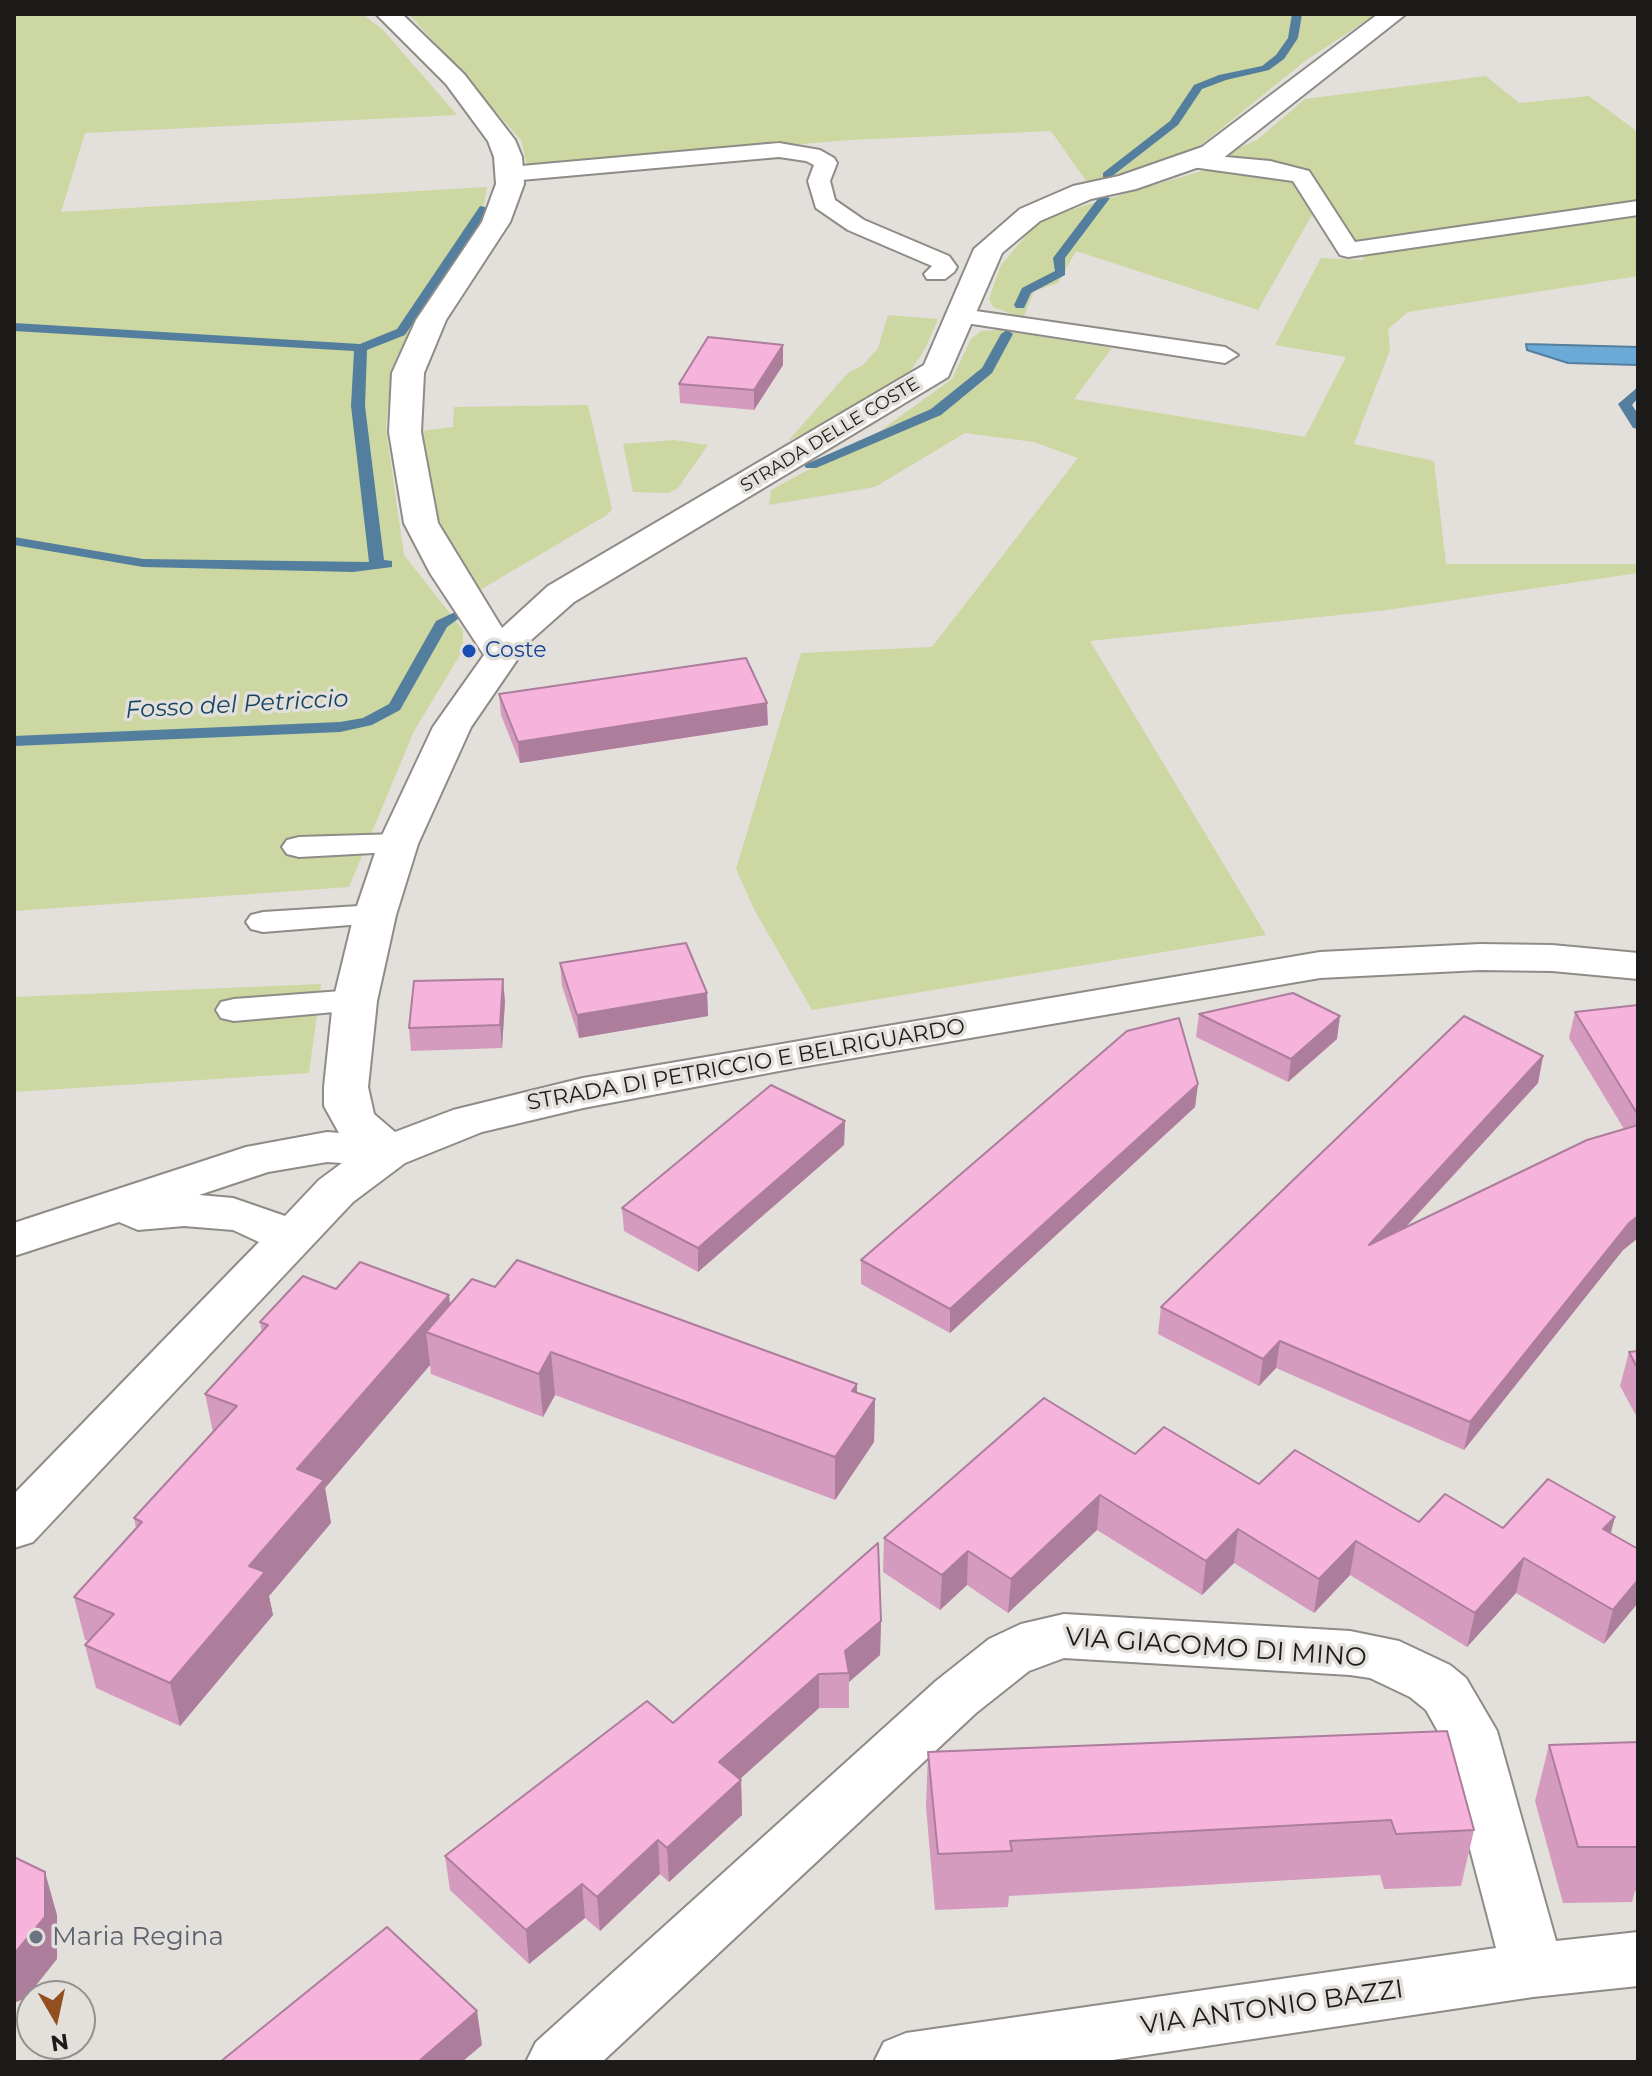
<!DOCTYPE html>
<html>
<head>
<meta charset="utf-8">
<style>
  body { margin:0 }
  #map { position:relative; width:1652px; height:2076px; overflow:hidden; background:#e3dfdb; font-family:Montserrat,sans-serif }
  canvas { display:block }
  .frame { position:absolute; inset:0; border:16px solid #1c1b19; pointer-events:none }
  .north { position:absolute; left:16px; top:1980px; width:80px; height:80px; box-sizing:border-box; background:#e3dfdb; border:2px solid #93918d; border-radius:50%; rotate:171deg; font-size:22px; font-weight:700; line-height:32px; text-align:center; color:#1c1b19 }
  .north::after { content:''; display:block; margin:auto; width:28px; height:36px; background:#924f20; clip-path:polygon(50% 0,100% 100%,50% 72%,0 100%) }
</style>
</head>
<body>
<div id="map">
<canvas width="1652" height="2076"></canvas>
<div class="frame"></div>
<div class="north">N</div>
</div>
<script>
const c = document.querySelector('canvas').getContext('2d');
c.lineJoin = 'round';
function paint(path, color) {
  c.fillStyle = color;
  c.fill(path, 'evenodd');
}
function poly(rows) {
  const path = new Path2D();
  for (const r of rows) {
    path.moveTo(r[0], r[1]);
    for (let i = 2; i < r.length; i += 2) path.lineTo(r[i], r[i + 1]);
  }
  return path;
}
function trace(path, color, width, dash) {
  c.strokeStyle = color;
  c.lineWidth = width;
  c.lineCap = dash ? 'butt' : 'round';
  c.setLineDash(dash || []);
  c.stroke(path);
}
function drawText(font, color, halo, rows, align = 'center') {
  c.font = font + ' Montserrat,sans-serif';
  c.lineWidth = 7;
  c.setLineDash([]);
  c.textBaseline = 'middle';
  c.strokeStyle = halo;
  c.fillStyle = color;
  for (const [text, x, y, turn = 0] of rows) {
    c.save();
    c.translate(x, y);
    c.rotate((+turn || 0) * Math.PI / 180);
    c.textAlign = isNaN(turn) ? turn : align;
    if (halo) c.strokeText(text, 0, 0);
    c.fillText(text, 0, 0);
    c.restore();
  }
}
paint(poly([
  [14,14,362,14,383,30,457,115,85,133,61,212,487,187,481,221,413,323,391,370,386,429,404,555,463,630,463,650,414,731,349,887,14,911],
  [409,14,1376,14,1305,61,1196,149,1132,174,1089,185,1051,131,848,140,528,168,521,140],
  [1486,76,1519,103,1589,96,1638,132,1638,276,1408,312,1388,329,1390,350,1354,444,1434,461,1446,564,1638,564,1638,573,1387,610,1090,641,1266,935,812,1010,755,911,736,869,801,653,932,647,1078,458,1034,442,965,433,875,487,769,505,771,490,880,431,952,379,971,339,981,331,999,330,1112,348,1074,399,1305,437,1346,357,1275,345,1321,258,1364,260,1314,176,1275,163,1212,159,1257,140,1305,99],
  [1215,167,1294,179,1313,213,1258,310,1076,251,1058,283,1034,291,1023,318,993,307,989,299,1001,265,1035,225,1060,213],
  [888,315,938,319,925,349,909,373,849,412,788,441,848,373,863,365,878,348],
  [588,405,612,509,607,515,480,590,468,576,438,519,421,431,453,427,454,407],
  [674,440,708,445,678,488,669,493,633,492,623,444],
  [321,984,309,1073,14,1092,14,997]
]), '#ccd7a1');
const water = poly([
  [1526,344,1638,347,1638,365,1568,363,1527,350,1526,344]
]);
paint(water, '#6ba9d6');
trace(water, '#537e9d', 2);
paint(poly([
  [1292,14,1302,14,1298,38,1284,59,1269,70,1226,80,1202,89,1178,125,1111,177,1103,177,1103,173,1170,121,1194,85,1219,75,1262,66,1276,55,1288,38,1292,14],
  [1100,196,1110,198,1065,258,1065,275,1031,293,1024,308,1016,308,1014,305,1022,288,1055,271,1053,258,1100,196],
  [480,206,490,208,405,335,367,350,365,406,384,560,392,561,392,567,353,572,143,567,14,545,14,537,143,559,369,562,351,406,354,351,14,331,14,323,360,344,397,329,480,206],
  [1007,330,1013,334,992,373,941,415,816,468,806,468,804,465,931,409,982,368,1001,334,1007,330],
  [1638,387,1638,398,1632,405,1638,414,1638,429,1633,428,1618,404,1638,387],
  [455,612,462,616,447,627,400,710,372,725,340,732,14,746,14,736,340,722,363,718,389,704,436,621,455,612]
]), '#537e9d');
const lane = poly([
  [779,143,820,150,834,158,837,163,830,181,835,200,864,220,949,256,957,267,954,272,945,279,927,279,924,274,932,266,848,230,816,208,808,181,814,165,806,161,779,157,510,181,499,174,510,167,779,143],
  [1193,154,1270,161,1309,171,1355,242,1638,201,1638,215,1348,257,1340,255,1293,181,1185,166,1182,161,1185,156,1193,154],
  [962,309,1225,347,1238,355,1225,363,953,321,950,316,962,309],
  [398,834,410,837,414,844,410,851,299,857,287,854,282,847,287,840,299,837,398,834],
  [375,905,387,908,392,915,387,922,263,932,251,929,246,922,251,915,263,912,375,905],
  [355,990,368,993,373,1001,368,1009,234,1021,221,1018,216,1010,221,1002,234,999,355,990]
]);
const street = poly([
  [376,14,402,14,464,74,515,140,522,157,524,184,510,222,446,320,424,373,421,432,438,523,502,628,548,586,924,365,974,249,1020,209,1073,186,1119,176,1202,147,1378,14,1406,14,1222,159,1136,189,1091,199,1040,221,1002,253,948,377,574,602,530,641,471,727,418,844,396,915,377,1001,368,1087,374,1114,395,1132,453,1110,583,1078,1320,952,1480,944,1552,945,1638,953,1638,979,1552,971,1480,970,1320,978,795,1068,583,1108,482,1132,405,1163,353,1202,33,1542,14,1548,14,1494,259,1242,233,1230,184,1226,138,1230,119,1222,14,1256,14,1223,246,1147,327,1132,339,1133,324,1106,324,1087,333,1001,354,915,378,844,433,727,484,655,430,573,404,523,389,432,392,373,416,320,482,222,496,184,494,157,488,141,446,84,376,14],
  [327,1162,342,1163,319,1180,285,1216,233,1198,199,1195,268,1172,327,1162],
  [1064,1614,1350,1631,1399,1641,1450,1665,1466,1678,1497,1731,1556,1941,1638,1932,1638,1986,1533,1997,1099,2062,874,2062,884,2042,906,2033,1496,1948,1440,1735,1426,1710,1410,1697,1370,1678,1350,1675,1064,1658,1029,1671,976,1713,602,2062,526,2062,536,2042,936,1681,989,1639,1021,1624,1064,1614]
]);
trace(lane, '#8f8b87', 4);
trace(street, '#8f8b87', 4);
paint(lane, '#fff');
paint(street, '#fff');
paint(poly([
  [783,365,754,410,680,403,679,384],
  [499,694,768,725,520,763,501,715],
  [560,963,707,993,708,1016,579,1038,562,986],
  [505,1001,502,1048,411,1051,409,1028],
  [1638,1005,1638,1238,1623,1250,1464,1450,1276,1368,1259,1386,1158,1334,1161,1307,1543,1056,1538,1083,1406,1227,1624,1129,1569,1038,1575,1012],
  [1199,1014,1337,1039,1288,1082,1196,1037],
  [1198,1084,1195,1107,950,1333,861,1284,861,1260],
  [845,1121,844,1145,698,1272,624,1231,622,1208],
  [495,1287,857,1384,857,1393,875,1399,874,1442,835,1500,555,1395,543,1417,431,1374,430,1365,325,1488,331,1523,269,1596,273,1615,180,1726,96,1688,85,1645,88,1641,85,1640,74,1597,136,1528,134,1518,213,1432,205,1394,262,1332,260,1322,336,1289,450,1304],
  [1638,1351,1638,1419,1620,1386,1629,1352],
  [1135,1454,1419,1522,1503,1528,1615,1517,1610,1534,1638,1549,1604,1644,1516,1593,1467,1647,1350,1575,1314,1613,1234,1563,1202,1595,1097,1530,1008,1613,967,1585,940,1610,883,1572,884,1538],
  [881,1621,880,1655,849,1682,849,1708,819,1708,740,1779,741,1780,742,1815,669,1882,660,1874,600,1931,585,1918,529,1964,450,1890,445,1856,673,1723],
  [1638,1742,1638,1891,1635,1891,1632,1902,1563,1903,1535,1801,1549,1745],
  [928,1752,1474,1830,1461,1886,1384,1889,1380,1875,1009,1896,1008,1907,935,1910,926,1807]
]), '#d49bbe');
paint(poly([
  [783,345,783,365,754,410,754,390],
  [767,703,768,725,520,763,518,742],
  [503,979,505,1001,502,1048,500,1025],
  [707,993,708,1016,579,1038,577,1015],
  [1340,1016,1337,1039,1288,1082,1291,1059],
  [1543,1056,1538,1083,1364,1272,1369,1245],
  [1198,1084,1195,1107,950,1333,950,1309],
  [845,1121,844,1145,698,1272,698,1248],
  [1638,1216,1638,1238,1623,1250,1464,1450,1470,1422,1629,1223],
  [449,1295,454,1337,426,1332,430,1365,325,1488,331,1523,269,1596,273,1615,180,1726,170,1683,249,1566,297,1469],
  [1280,1341,1276,1368,1259,1386,1263,1359],
  [551,1352,555,1395,543,1417,539,1374],
  [857,1384,857,1425,875,1399,874,1442,835,1500,835,1457,852,1391],
  [1100,1495,1097,1530,1008,1613,1011,1579],
  [1615,1517,1606,1551,1603,1529],
  [1238,1529,1234,1563,1202,1595,1206,1561],
  [1356,1541,1350,1575,1314,1613,1319,1579],
  [968,1551,967,1585,940,1610,942,1575],
  [1524,1558,1516,1593,1467,1647,1475,1613],
  [1638,1580,1638,1603,1604,1644,1613,1610],
  [881,1621,880,1655,849,1682,849,1673,845,1651],
  [819,1674,819,1708,721,1796,719,1762],
  [741,1780,742,1815,669,1882,667,1848],
  [658,1840,660,1874,600,1931,597,1897],
  [45,1872,57,1915,57,1959,26,1998,14,2003,14,1954],
  [582,1884,585,1918,529,1964,526,1930],
  [477,2011,482,2045,462,2062,418,2062]
]), '#ac7e9b');
const building = poly([
  [708,337,783,345,754,390,679,384,708,337],
  [746,658,767,703,518,742,499,694,746,658],
  [686,943,707,993,577,1015,560,963,686,943],
  [503,979,500,1025,409,1028,414,981,503,979],
  [1293,993,1340,1016,1291,1059,1199,1014,1293,993],
  [1638,1005,1638,1115,1575,1012,1638,1005],
  [1464,1016,1543,1056,1369,1245,1587,1140,1638,1125,1638,1216,1629,1223,1470,1422,1280,1341,1263,1359,1161,1307,1464,1016],
  [1179,1018,1198,1084,950,1309,861,1260,1127,1031,1179,1018],
  [771,1085,845,1121,698,1248,622,1208,771,1085],
  [517,1260,857,1384,852,1391,875,1399,835,1457,551,1352,539,1374,426,1332,472,1279,495,1287,517,1260],
  [360,1262,449,1295,297,1469,324,1480,249,1566,265,1572,170,1683,85,1645,114,1614,74,1597,142,1522,134,1518,237,1406,205,1394,268,1325,260,1322,303,1276,336,1289,360,1262],
  [1638,1351,1638,1369,1629,1352,1638,1351],
  [1044,1398,1135,1454,1164,1427,1259,1484,1295,1450,1419,1522,1445,1494,1503,1528,1548,1479,1615,1517,1603,1529,1638,1549,1638,1580,1613,1610,1524,1558,1475,1613,1356,1541,1319,1579,1238,1529,1206,1561,1100,1495,1011,1579,968,1551,942,1575,884,1538,1044,1398],
  [878,1543,881,1621,845,1651,849,1673,819,1674,719,1762,741,1780,667,1848,658,1840,597,1897,582,1884,526,1930,445,1856,647,1701,673,1723,878,1543],
  [1447,1731,1474,1830,1396,1834,1391,1820,1010,1841,1012,1851,938,1854,928,1752,1447,1731],
  [1638,1742,1638,1847,1578,1847,1549,1745,1638,1742],
  [14,1857,45,1872,45,1917,14,1954,14,1857],
  [387,1927,477,2011,418,2062,220,2062,387,1927]
]);
paint(building, '#f6b4dd');
trace(building, '#ac7e9b', 2);
for (const [x, y, r, color] of [
  [469,651,8,"#1a4fb4"],
  [36,1937,8,"#6b7280"]
]) {
  const dot = new Path2D();
  dot.arc(x, y, r, 0, 2 * Math.PI);
  c.fillStyle = color;
  c.fill(dot);
  trace(dot, '#e3dfdb', 3);
}
drawText('18px', '#1c1b19', '#e3dfdb', [
  ["STRADA DELLE COSTE",830,435,-31]
]);
drawText('22px', '#164399', '#e3dfdb', [
  ["Coste",485,651]
], 'left');
drawText('22px', '#1c1b19', '#e3dfdb', [
  ["STRADA DI PETRICCIO E BELRIGUARDO",746,1065,-10]
]);
drawText('italic 24px', '#164564', '#e3dfdb', [
  ["Fosso del Petriccio",237,705,-3]
]);
drawText('26px', '#1c1b19', '#e3dfdb', [
  ["VIA GIACOMO DI MINO",1216,1648,4],
  ["VIA ANTONIO BAZZI",1272,2008,-8]
]);
drawText('26px', '#5b616d', '#e3dfdb', [
  ["Maria Regina",52,1937]
], 'left');
</script>
</body>
</html>
